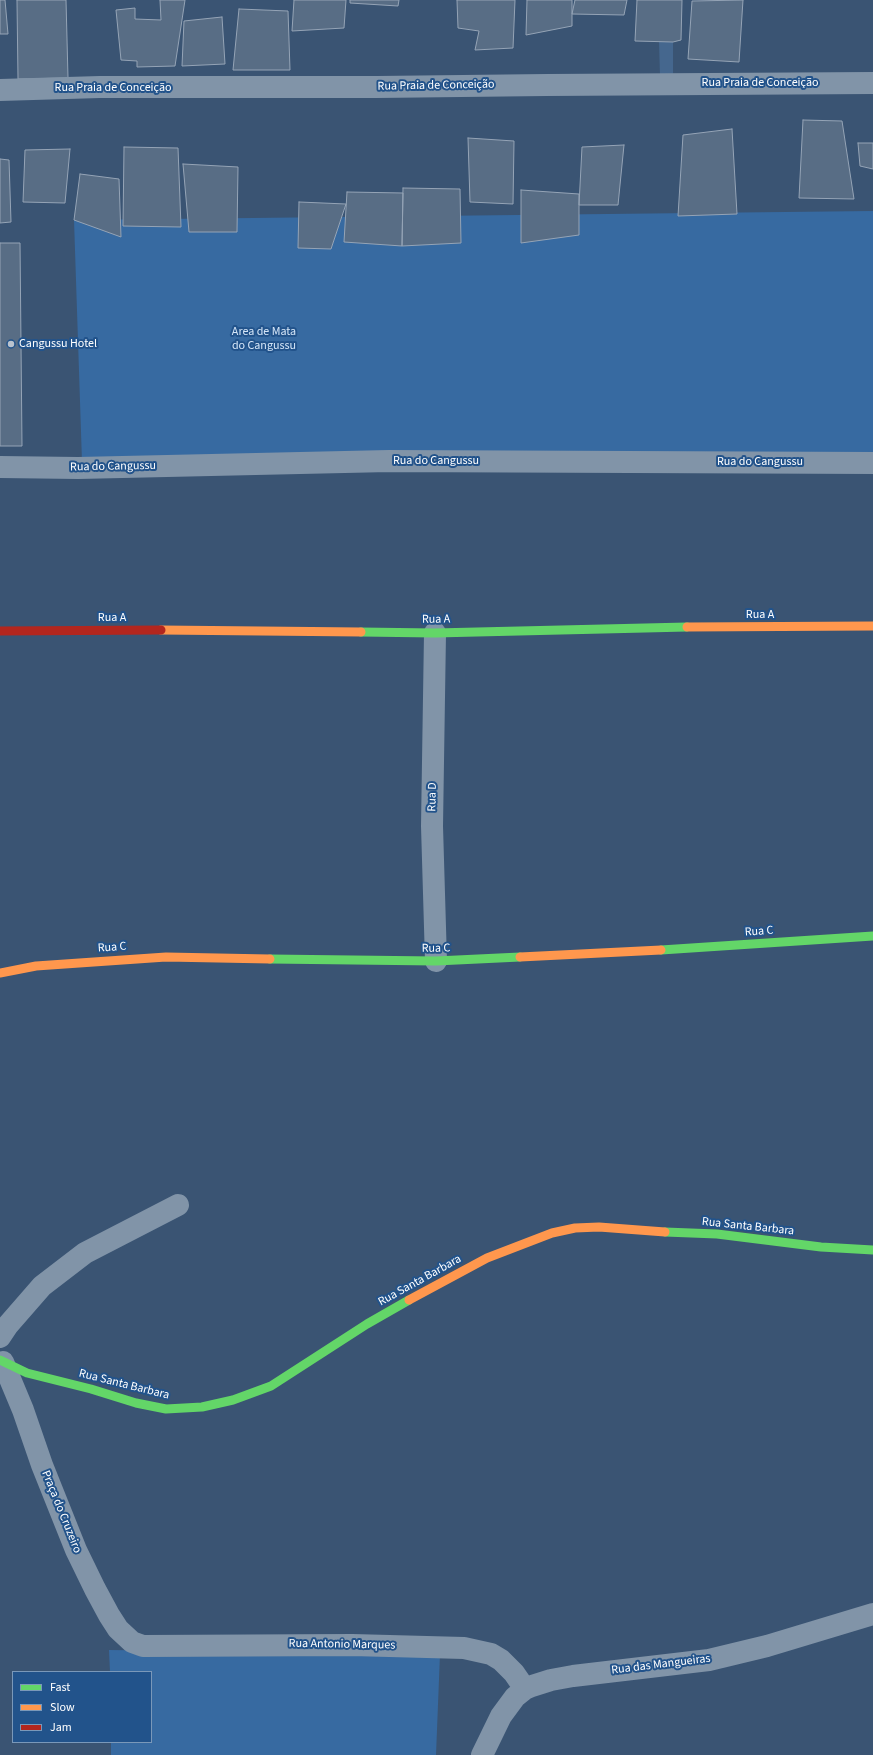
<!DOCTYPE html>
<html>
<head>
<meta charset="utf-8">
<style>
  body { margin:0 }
  #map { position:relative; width:873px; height:1755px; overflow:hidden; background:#3a5473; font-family:"Source Sans 3",sans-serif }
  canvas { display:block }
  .legend { position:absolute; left:12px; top:1671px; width:140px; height:72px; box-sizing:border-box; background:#22538b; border:1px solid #7a98b9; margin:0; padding:5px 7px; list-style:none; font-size:12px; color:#fff }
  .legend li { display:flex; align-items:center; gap:8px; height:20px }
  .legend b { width:20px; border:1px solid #7a98b9 }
</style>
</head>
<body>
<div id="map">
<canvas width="873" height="1755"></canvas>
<ul class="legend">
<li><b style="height:5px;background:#63d668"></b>Fast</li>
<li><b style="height:5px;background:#ff974d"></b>Slow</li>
<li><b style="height:5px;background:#b3261e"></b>Jam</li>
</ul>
</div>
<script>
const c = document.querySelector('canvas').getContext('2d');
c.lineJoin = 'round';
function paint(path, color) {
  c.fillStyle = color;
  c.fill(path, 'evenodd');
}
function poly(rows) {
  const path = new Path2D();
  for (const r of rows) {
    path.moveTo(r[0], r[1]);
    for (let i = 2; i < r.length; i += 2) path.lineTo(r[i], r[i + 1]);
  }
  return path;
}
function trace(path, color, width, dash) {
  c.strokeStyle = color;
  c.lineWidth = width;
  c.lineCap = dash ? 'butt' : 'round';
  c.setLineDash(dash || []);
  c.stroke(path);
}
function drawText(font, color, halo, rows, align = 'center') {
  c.font = font + ' "Source Sans 3",sans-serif';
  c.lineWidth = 4;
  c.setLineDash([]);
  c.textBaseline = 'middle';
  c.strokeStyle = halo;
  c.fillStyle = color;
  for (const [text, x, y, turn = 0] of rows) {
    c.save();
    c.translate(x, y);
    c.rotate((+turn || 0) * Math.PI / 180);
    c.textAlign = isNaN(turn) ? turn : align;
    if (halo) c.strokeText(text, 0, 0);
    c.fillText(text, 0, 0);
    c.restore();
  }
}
paint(poly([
  [873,211,873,453,82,462,74,220],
  [109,1650,440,1654,436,1755,111,1755,111,1742,151,1742,151,1672,110,1672]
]), '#376aa1');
paint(poly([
  [659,41,673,42,673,78,660,76]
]), '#45678e');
const building = poly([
  [0,0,5,0,8,34,0,34,0,0],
  [17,0,66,0,68,78,18,79,17,0],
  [160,0,185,0,175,66,137,67,137,61,121,60,116,10,135,8,135,19,161,20,160,0],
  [294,0,346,0,344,28,292,31,294,0],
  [350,0,399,0,398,6,350,3,350,0],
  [457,0,515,0,513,48,475,50,479,31,458,28,457,0],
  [527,0,572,0,572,26,526,35,527,0],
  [575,0,627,0,624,15,572,14,575,0],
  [637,0,682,0,681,40,673,42,635,41,637,0],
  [743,0,739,62,688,59,692,1,743,0],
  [239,9,288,11,290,70,233,70,239,9],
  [222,17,225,64,182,66,184,21,222,17],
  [803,120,842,121,854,199,799,198,803,120],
  [732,129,737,214,678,216,683,135,732,129],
  [468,138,514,141,513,204,470,202,468,138],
  [858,143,873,143,873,169,860,166,858,143],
  [624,145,618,205,579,205,582,147,624,145],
  [124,147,178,148,181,227,123,226,124,147],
  [70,149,65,203,23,202,25,150,70,149],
  [0,159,9,160,11,222,0,223,0,159],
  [183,164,238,167,237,232,189,232,183,164],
  [80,174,119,179,121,237,74,220,80,174],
  [403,188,460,189,461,243,402,246,403,188],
  [521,190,579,194,579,235,521,243,521,190],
  [347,192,403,193,402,246,344,242,347,192],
  [299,202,346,204,331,249,298,248,299,202],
  [0,243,20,243,22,446,0,446,0,243]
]);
paint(building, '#586d85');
trace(building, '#95a4b6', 1);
trace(poly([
  [0,90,100,87,377,87,547,85,873,83],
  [0,467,78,468,389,461,873,463],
  [435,633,432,826,436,961],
  [0,1337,8,1325,42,1286,85,1253,178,1205],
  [3,1362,23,1410,42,1465,76,1550,95,1589,109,1615,118,1629,132,1642,143,1646,352,1645,464,1648,491,1654,501,1660,514,1673,525,1689],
  [482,1755,501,1716,515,1697,525,1689,532,1686,551,1680,573,1676,709,1660,767,1646,873,1614]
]), '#8194a8', 22);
trace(poly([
  [361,632,435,633,687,627],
  [661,950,873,936],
  [270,959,436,961,520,957],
  [665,1232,717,1234,821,1247,873,1250],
  [0,1360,27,1373,91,1389,136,1403,166,1409,202,1407,233,1400,271,1386,367,1324,409,1300]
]), '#63d668', 9);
trace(poly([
  [687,627,873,626],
  [161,630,361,632],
  [520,957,661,950],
  [0,973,36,966,166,957,270,959],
  [409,1300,487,1258,552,1233,575,1228,599,1227,665,1232]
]), '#ff974d', 9);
trace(poly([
  [0,631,161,630]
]), '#b3261e', 9);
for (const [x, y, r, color] of [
  [11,344,4,"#bac3ce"]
]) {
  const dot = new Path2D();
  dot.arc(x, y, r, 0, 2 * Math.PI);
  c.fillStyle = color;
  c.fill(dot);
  trace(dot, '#22538b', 1.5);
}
drawText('12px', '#fff', '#22538b', [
  ["Rua Praia de Conceição",760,83],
  ["Rua Praia de Conceição",436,86,-1],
  ["Rua Praia de Conceição",113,88],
  ["Rua do Cangussu",436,461],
  ["Rua do Cangussu",760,462],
  ["Rua do Cangussu",113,467,-1],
  ["Rua A",760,615],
  ["Rua A",112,618],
  ["Rua A",436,620,-1],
  ["Rua D",433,797,-89],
  ["Rua C",759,932,-4],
  ["Rua C",112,948,-4],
  ["Rua C",436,949,-1],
  ["Rua Santa Barbara",748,1227,6],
  ["Rua Santa Barbara",420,1281,-29],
  ["Rua Santa Barbara",124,1385,14],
  ["Praça do Cruzeiro",61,1512,68],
  ["Rua Antonio Marques",342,1645,1],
  ["Rua das Mangueiras",661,1665,-7]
]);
drawText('12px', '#d5e6f8', '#22538b', [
  ["Area de Mata",264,332],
  ["do Cangussu",264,346]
]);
drawText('12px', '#fff', '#22538b', [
  ["Cangussu Hotel",19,344]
], 'left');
</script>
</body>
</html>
